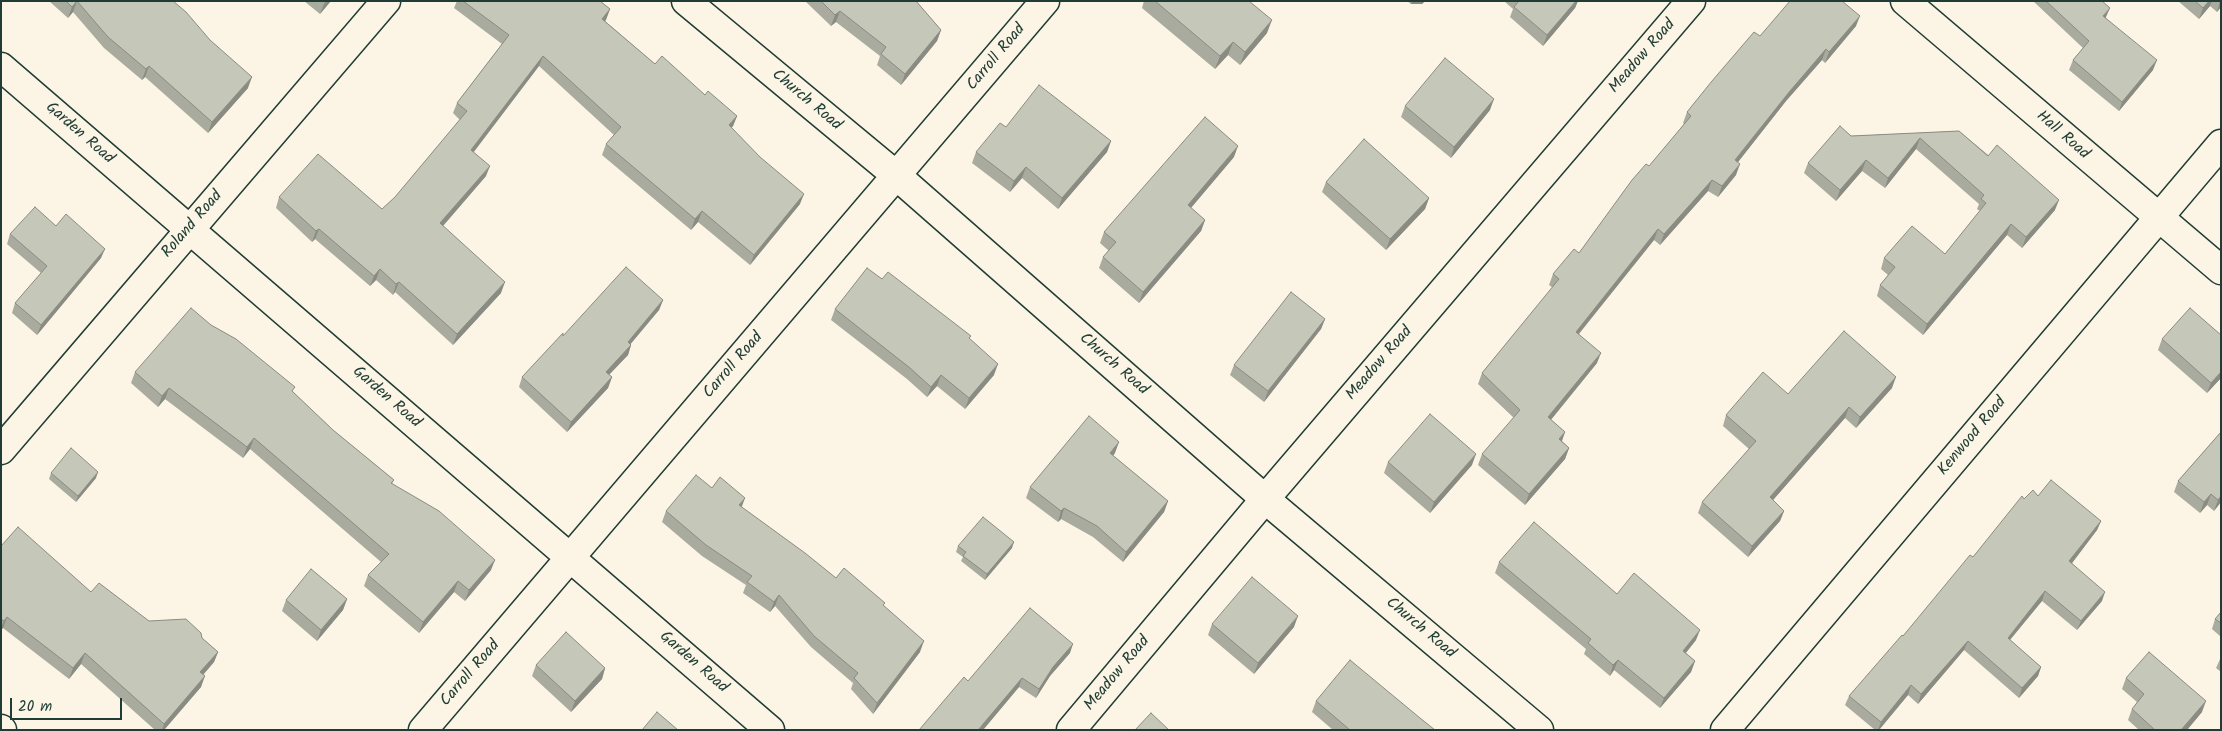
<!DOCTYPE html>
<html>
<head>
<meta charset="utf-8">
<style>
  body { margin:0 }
  #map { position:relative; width:2222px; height:731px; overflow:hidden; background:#fcf5e5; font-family:Kalam,sans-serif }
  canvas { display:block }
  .frame { position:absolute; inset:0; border:2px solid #1f3d34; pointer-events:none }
  .scale { position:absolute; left:10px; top:698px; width:112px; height:22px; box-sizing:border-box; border:2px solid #1f3d34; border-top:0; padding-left:6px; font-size:15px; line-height:18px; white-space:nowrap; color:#1f3d34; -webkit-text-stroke:4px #fcf5e5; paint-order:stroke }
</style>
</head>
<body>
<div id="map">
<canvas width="2222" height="731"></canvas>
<div class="frame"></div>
<div class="scale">20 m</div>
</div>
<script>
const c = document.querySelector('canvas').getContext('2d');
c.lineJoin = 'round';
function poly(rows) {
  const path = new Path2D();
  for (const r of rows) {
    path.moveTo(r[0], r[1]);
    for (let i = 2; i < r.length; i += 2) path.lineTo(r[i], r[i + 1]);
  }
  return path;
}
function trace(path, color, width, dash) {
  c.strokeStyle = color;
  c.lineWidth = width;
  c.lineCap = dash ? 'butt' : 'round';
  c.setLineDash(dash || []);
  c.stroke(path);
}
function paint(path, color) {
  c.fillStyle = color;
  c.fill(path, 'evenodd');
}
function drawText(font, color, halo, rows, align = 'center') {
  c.font = font + ' Kalam,sans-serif';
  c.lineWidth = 4;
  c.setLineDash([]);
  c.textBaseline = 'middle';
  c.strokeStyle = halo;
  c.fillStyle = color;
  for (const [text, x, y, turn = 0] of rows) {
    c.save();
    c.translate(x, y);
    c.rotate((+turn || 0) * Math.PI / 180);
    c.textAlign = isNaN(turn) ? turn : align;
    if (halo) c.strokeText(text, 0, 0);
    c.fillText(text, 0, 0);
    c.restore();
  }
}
const minor = poly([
  [686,1,897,176,1265,499,1539,730],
  [1905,1,2221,270],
  [1,67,770,730],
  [1,450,386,1],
  [1,729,2,730],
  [423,730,1045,1],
  [1071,730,1265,499,1691,1],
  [1725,730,2221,144]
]);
trace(minor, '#1f3d34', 31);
trace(minor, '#fcf5e5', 28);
paint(poly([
  [49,1,173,1,248,88,208,133,145,77,142,80,104,48,73,12,68,18],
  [304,1,331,1,320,14],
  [457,1,600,1,610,9,605,21,655,64,705,95,737,116,733,126,731,128,800,204,750,265,698,222,691,230,602,155,606,144,614,135,539,66,473,152,486,176,443,226,501,293,453,345,395,292,393,295,376,280,370,286,315,239,312,242,276,208,279,197,382,209,395,197,460,120,453,113,457,103,502,44,454,8],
  [805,1,916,1,941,30,937,41,901,85,877,65,880,56,836,22,831,26],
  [1144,1,1249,1,1267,33,1240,65,1228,55,1215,69,1142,8],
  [1407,1,1425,1,1422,4,1411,4],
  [1504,1,1578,1,1575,8,1543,46,1510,17,1513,9],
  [2033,1,2102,1,2106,18,2153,70,2119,111,2069,70,2073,60,2083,48],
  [2178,1,2221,1,2221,7,2217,12,2210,6,2199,19],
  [1856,26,1825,63,1822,60,1786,101,1738,162,1736,175,1718,197,1708,191,1660,245,1654,240,1579,334,1597,363,1551,420,1565,432,1562,441,1569,448,1565,459,1525,505,1478,465,1482,454,1514,418,1478,384,1482,373,1553,288,1549,285,1553,274,1579,253,1684,124,1683,123,1687,112,1760,36],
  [1405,106,1490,110,1451,158,1401,117],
  [1006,127,1111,141,1107,152,1058,209,1022,178,1010,192,972,163,976,152],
  [1959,131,2055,210,2022,248,2007,235,1923,335,1877,296,1880,285,1888,275,1881,269,1884,258,1945,254,1980,211,1977,209,1979,204,1916,149,1885,188,1862,171,1836,201,1804,173,1808,163,1851,136],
  [1234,157,1191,208,1205,220,1201,231,1139,303,1099,268,1103,257,1109,251,1100,243,1104,232],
  [1326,182,1429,198,1425,209,1386,250,1322,192],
  [56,226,101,258,37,335,12,313,15,303,41,273,7,244,10,234],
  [882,279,970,339,994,375,965,409,937,386,927,397,907,379,831,320,835,309],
  [663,300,659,310,630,344,631,345,628,355,609,375,612,377,608,388,567,432,519,387,522,377,563,336],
  [1325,319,1321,329,1264,402,1230,375,1234,365],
  [211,325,293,392,333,430,394,480,392,484,491,570,465,601,454,592,419,633,364,586,368,575,381,562,250,449,243,458,165,399,158,407,131,383,135,372],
  [2221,335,2221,378,2207,393,2158,350,2162,339],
  [1892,388,1856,428,1845,418,1773,500,1784,511,1780,521,1748,557,1698,513,1702,502,1749,449,1723,426,1726,415,1788,394],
  [2221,432,2221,502,2214,511,2207,505,2200,513,2174,492,2178,481],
  [1115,453,1113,456,1168,501,1164,512,1123,562,1093,537,1061,519,1058,522,1026,498,1030,487],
  [1388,462,1472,465,1430,513,1384,473],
  [51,473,96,478,76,502,49,479],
  [712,488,741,507,836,578,884,606,920,652,873,714,851,689,853,683,811,647,775,606,770,612,743,593,746,585,702,556,662,522,666,511],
  [2038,496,2101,521,2097,530,2072,563,2102,601,2077,630,2042,601,2010,640,2041,667,2038,676,2019,698,1964,650,1918,704,1908,695,1879,730,1875,730,1845,705,1849,696,1903,636,2024,499],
  [1,546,149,621,202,638,218,652,214,662,203,675,201,687,164,730,155,730,81,664,69,679,3,628,1,630],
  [958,546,1012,548,985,580,961,561,963,557,956,552],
  [1499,562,1617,594,1696,640,1686,653,1695,661,1691,672,1660,708,1614,670,1610,676,1584,654,1586,649,1495,573],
  [347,599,343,610,317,641,282,611,286,600],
  [2221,612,2221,637,2212,629,2215,619],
  [1212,624,1294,627,1254,674,1208,635],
  [1070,653,1050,676,1036,698,1019,687,983,730,968,681],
  [2221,657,2221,672,2216,668],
  [536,665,605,668,602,679,571,712,532,676],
  [2126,678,2202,712,2187,730,2139,730,2128,720,2132,709,2137,702,2122,689],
  [1316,701,1420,718,1435,730,1333,730,1312,712]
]), '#a9ab9f');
paint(poly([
  [77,1,73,12,68,18,72,7],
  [326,1,331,1,320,14,324,4],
  [1412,1,1425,1,1422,4,1411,4],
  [1576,1,1578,1,1575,8,1543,46,1547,35],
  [2209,1,2212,1,2210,6,2199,19,2203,8],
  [2220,1,2221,7,2217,12],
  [2110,8,2106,17,2100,25,2103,16],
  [610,9,606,20,598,29,602,19],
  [840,11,836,22,831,26,835,15],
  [1860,16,1856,26,1825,63,1829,52],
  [1272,20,1267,33,1240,65,1245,52],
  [941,30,937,41,901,85,905,74],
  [1233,42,1228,55,1215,69,1220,56],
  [1826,49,1822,60,1786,101,1731,171,1735,160,1790,91],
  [543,56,539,66,467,161,471,150],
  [2157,60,2153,70,2119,111,2122,102],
  [149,66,145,77,142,80,146,69],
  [252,77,248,88,208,133,212,122],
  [1494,99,1490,110,1451,158,1454,147],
  [737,116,733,126,725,136,729,125],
  [1920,138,1916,149,1885,188,1888,178],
  [1111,141,1107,152,1058,209,1062,198],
  [1238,146,1234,157,1184,216,1188,205],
  [1866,160,1862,171,1836,201,1840,190],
  [1740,164,1736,175,1718,197,1722,186],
  [490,166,486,176,436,234,440,223],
  [1026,167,1022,178,1010,192,1014,181],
  [1712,180,1708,191,1660,245,1664,234],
  [804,194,800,204,750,265,754,255],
  [1429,198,1425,209,1386,250,1390,239],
  [2059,200,2055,210,2022,248,2026,237],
  [702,211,698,222,691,230,695,219],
  [1205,220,1201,231,1139,303,1143,292],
  [2011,224,2007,235,1923,335,1927,324],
  [319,229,315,239,312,242,316,231],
  [1658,229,1654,240,1572,342,1576,332],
  [105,249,101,258,37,335,41,325],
  [380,269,376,280,370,286,374,276],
  [399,282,395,292,393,295,396,284],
  [505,282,501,293,453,345,457,334],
  [663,300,659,310,624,352,628,342],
  [1325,319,1321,329,1264,402,1268,391],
  [631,345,628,355,602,382,606,372],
  [1601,353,1597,363,1544,428,1548,417],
  [998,364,994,375,965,409,969,398],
  [2221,372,2221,378,2207,393,2211,383],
  [941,375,937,386,927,397,931,387],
  [612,377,608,388,567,432,571,422],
  [1896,377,1892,388,1856,428,1860,417],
  [169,388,165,399,158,407,162,396],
  [1849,407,1845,418,1766,508,1770,497],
  [1565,432,1561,443,1559,439],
  [254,438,250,449,243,458,247,447],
  [1119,442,1115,453,1106,464,1110,453],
  [1569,448,1565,459,1525,505,1529,494],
  [1476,454,1472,465,1430,513,1434,502],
  [98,472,96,478,76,502,78,496],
  [2211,494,2207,505,2200,513,2204,502],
  [2221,496,2221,502,2214,511,2218,500],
  [745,498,741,509,739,505],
  [1168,501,1164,512,1123,562,1126,552],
  [1064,508,1061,519,1058,522,1061,511],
  [1784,511,1780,521,1748,557,1752,546],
  [2101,521,2097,530,2066,571,2069,561],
  [1014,542,1012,548,985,580,987,574],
  [495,560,491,570,465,601,469,590],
  [458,581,454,592,419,633,423,622],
  [2045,591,2042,601,2004,647,2008,638],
  [2105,592,2102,601,2077,630,2081,621],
  [779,595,775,606,770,612,774,602],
  [347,599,343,610,317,641,321,630],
  [1298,616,1294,627,1254,674,1258,663],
  [7,617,3,628,1,630,1,628,4,621],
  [1700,630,1696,640,1679,661,1683,651],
  [924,641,920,652,873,714,877,703],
  [1968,641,1964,650,1918,704,1921,694],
  [1073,644,1070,653,1050,676,1036,698,1039,689,1053,667],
  [218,652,214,662,196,683,200,672],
  [85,653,81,664,69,679,73,668],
  [1618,660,1614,670,1610,676,1613,665],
  [1695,661,1691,672,1660,708,1664,698],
  [2041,667,2038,676,2019,698,2022,688],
  [605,668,602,679,571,712,575,701],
  [205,676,201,687,164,730,162,730,164,724],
  [1022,678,1019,687,983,730,978,730],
  [1911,685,1908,695,1879,730,1878,730,1881,722],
  [2206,701,2202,712,2187,730,2181,730]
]), '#8a8b82');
const building = poly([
  [66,1,173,1,186,12,210,40,252,77,212,122,149,66,146,69,108,37,77,1,72,7,66,1],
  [463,1,600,1,610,9,602,19,655,64,662,56,705,95,708,91,737,116,729,125,760,157,804,194,754,255,702,211,695,219,606,144,621,127,543,56,471,150,490,166,440,223,505,282,457,334,399,282,396,284,380,269,374,276,319,229,316,231,279,197,318,154,382,209,395,197,467,111,457,103,509,35,463,1],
  [821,1,916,1,941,30,905,74,881,54,886,47,840,11,835,15,821,1],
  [1155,1,1249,1,1272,20,1245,52,1233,42,1220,56,1155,1],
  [1519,1,1576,1,1547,35,1514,7,1519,1],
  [1790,1,1842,1,1860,16,1829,52,1826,49,1790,91,1735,160,1740,164,1722,186,1712,180,1664,234,1658,229,1576,332,1601,353,1548,417,1565,432,1559,439,1569,448,1529,494,1482,454,1520,410,1482,373,1559,279,1553,274,1574,249,1579,253,1632,180,1646,164,1649,166,1691,116,1687,112,1712,81,1754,32,1760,36,1790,1],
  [2046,1,2102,1,2110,8,2103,16,2157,60,2122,102,2073,60,2089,41,2046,1],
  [2195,1,2209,1,2203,8,2195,1],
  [1445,58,1494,99,1454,147,1405,106,1445,58],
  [1039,85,1111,141,1062,198,1026,167,1014,181,976,152,1000,123,1006,127,1039,85],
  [1205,117,1238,146,1188,205,1205,220,1143,292,1103,257,1116,242,1104,232,1205,117],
  [1840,126,1851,136,1959,131,1988,156,1997,145,2059,200,2026,237,2011,224,1927,324,1880,285,1895,267,1884,258,1912,226,1945,254,1986,203,1981,199,1984,195,1920,138,1888,178,1866,160,1840,190,1808,163,1840,126],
  [1364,139,1429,198,1390,239,1326,182,1364,139],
  [35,207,56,226,66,214,105,249,41,325,15,303,47,266,10,234,35,207],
  [626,267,663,300,628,342,631,345,606,372,612,377,571,422,522,377,563,333,563,336,626,267],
  [867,268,882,279,888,272,971,336,969,338,998,364,969,398,941,375,931,387,910,368,835,309,867,268],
  [1291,292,1325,319,1268,391,1234,365,1291,292],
  [191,308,211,325,236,339,295,387,292,391,333,430,394,480,391,483,439,511,495,560,469,590,458,581,423,622,368,575,389,554,254,438,247,447,169,388,162,396,135,372,191,308],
  [2190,308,2221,335,2221,372,2211,383,2162,339,2190,308],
  [1844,331,1896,377,1860,417,1849,407,1770,497,1784,511,1752,546,1702,502,1756,441,1726,415,1763,372,1788,394,1844,331],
  [1430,414,1476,454,1434,502,1388,462,1430,414],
  [1089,416,1119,442,1110,453,1168,501,1126,552,1097,526,1064,508,1061,511,1030,487,1089,416],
  [2221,432,2221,496,2218,500,2211,494,2204,502,2178,481,2221,432],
  [71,448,98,472,78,496,51,473,71,448],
  [696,475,712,488,720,477,745,498,739,505,805,553,836,578,844,568,885,603,883,605,924,641,877,703,854,678,858,673,814,636,779,595,774,602,747,582,752,576,706,545,666,511,696,475],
  [2051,480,2101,521,2069,561,2105,592,2081,621,2045,591,2008,638,2041,667,2022,688,1968,641,1921,694,1911,685,1881,722,1849,696,1902,635,1903,636,1970,555,1973,557,2022,496,2024,499,2033,490,2038,496,2051,480],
  [983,517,1014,542,987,574,963,556,966,552,958,546,983,517],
  [1534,522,1617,594,1634,573,1700,630,1683,651,1695,661,1664,698,1618,660,1613,665,1588,643,1591,639,1499,562,1534,522],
  [18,527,91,592,99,583,149,621,186,619,201,633,202,638,218,652,200,672,205,676,164,724,85,653,73,668,7,617,4,621,1,619,1,546,18,527],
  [311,569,347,599,321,630,286,600,311,569],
  [1252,577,1298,616,1258,663,1212,624,1252,577],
  [1030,608,1073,644,1053,667,1039,689,1022,678,978,730,919,730,964,677,968,681,1030,608],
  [2221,612,2221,623,2215,619,2221,612],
  [566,632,605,668,575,701,536,665,566,632],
  [2149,652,2206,701,2181,730,2155,730,2132,709,2144,694,2126,678,2149,652],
  [1350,660,1420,718,1435,730,1350,730,1316,701,1350,660],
  [657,712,678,730,642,730,657,712],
  [1151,713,1169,730,1135,730,1151,713]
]);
paint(building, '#c5c7b9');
trace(building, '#8a8b82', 1);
drawText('16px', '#1f3d34', '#fcf5e5', [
  ["Meadow Road",1643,57,-49],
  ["Carroll Road",997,58,-50],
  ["Church Road",806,101,40],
  ["Garden Road",79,134,41],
  ["Hall Road",2062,136,41],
  ["Roland Road",193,225,-49],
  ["Meadow Road",1380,364,-49],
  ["Church Road",1113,365,41],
  ["Carroll Road",734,366,-49],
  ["Garden Road",386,398,41],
  ["Kenwood Road",1973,437,-50],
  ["Church Road",1420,629,40],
  ["Garden Road",693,663,41],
  ["Carroll Road",471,674,-49],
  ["Meadow Road",1118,674,-50]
]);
</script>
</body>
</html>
